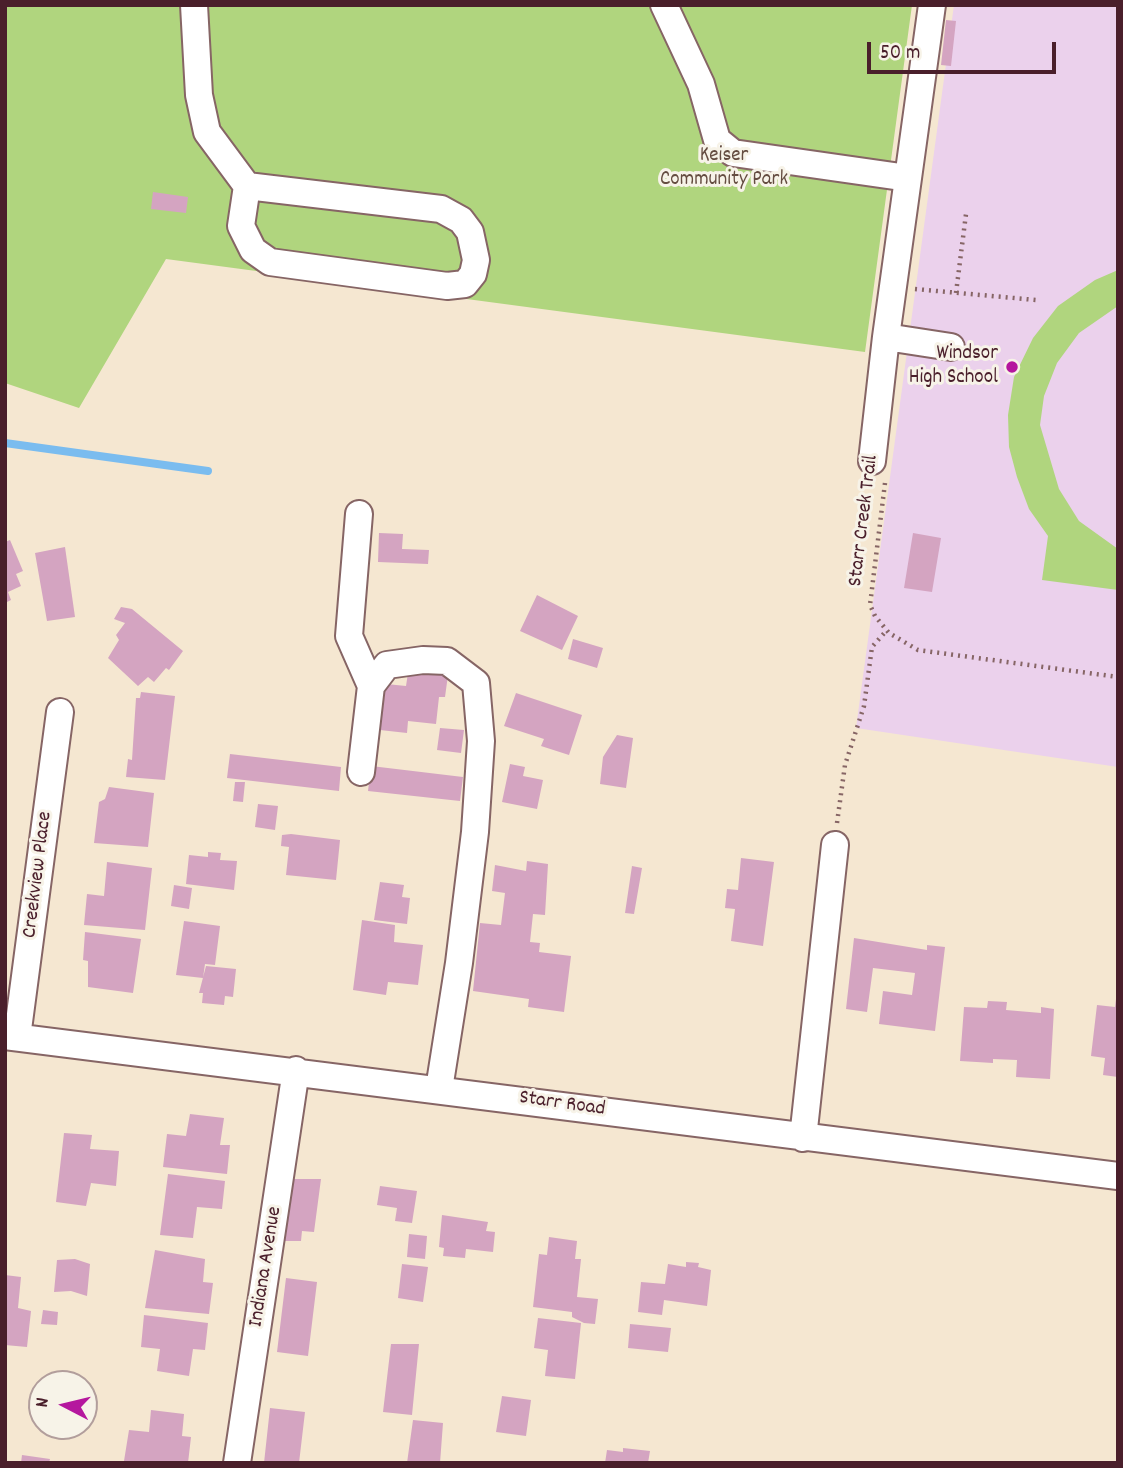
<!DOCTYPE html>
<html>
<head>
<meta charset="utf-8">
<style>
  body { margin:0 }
  #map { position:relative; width:1123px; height:1468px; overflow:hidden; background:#f5e7d1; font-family:Dekko,sans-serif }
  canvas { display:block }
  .frame { position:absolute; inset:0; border:7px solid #4a1f2b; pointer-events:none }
  .north { position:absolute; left:28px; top:1370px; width:70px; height:70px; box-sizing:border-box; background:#f7f3e8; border:2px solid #b29e9c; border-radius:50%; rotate:277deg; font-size:19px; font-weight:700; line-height:28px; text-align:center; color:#4a1f2b }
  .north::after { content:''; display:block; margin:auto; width:24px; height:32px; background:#b5179e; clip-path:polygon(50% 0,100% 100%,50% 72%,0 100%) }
  .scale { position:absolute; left:867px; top:42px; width:189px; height:32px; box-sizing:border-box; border:4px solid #4a1f2b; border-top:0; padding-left:9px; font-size:21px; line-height:24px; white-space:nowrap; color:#4a1f2b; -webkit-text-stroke:5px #f7f3e8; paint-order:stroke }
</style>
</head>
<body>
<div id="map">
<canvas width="1123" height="1468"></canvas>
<div class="frame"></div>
<div class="north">N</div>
<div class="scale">50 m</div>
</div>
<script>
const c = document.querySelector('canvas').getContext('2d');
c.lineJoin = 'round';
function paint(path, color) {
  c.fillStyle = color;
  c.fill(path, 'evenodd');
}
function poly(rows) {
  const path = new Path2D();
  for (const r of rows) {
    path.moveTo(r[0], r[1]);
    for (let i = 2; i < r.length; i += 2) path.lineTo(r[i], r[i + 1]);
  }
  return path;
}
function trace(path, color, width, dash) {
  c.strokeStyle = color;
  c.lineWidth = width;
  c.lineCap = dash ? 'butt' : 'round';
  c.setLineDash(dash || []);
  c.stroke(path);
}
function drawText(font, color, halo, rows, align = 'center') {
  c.font = font + ' Dekko,sans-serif';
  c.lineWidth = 6;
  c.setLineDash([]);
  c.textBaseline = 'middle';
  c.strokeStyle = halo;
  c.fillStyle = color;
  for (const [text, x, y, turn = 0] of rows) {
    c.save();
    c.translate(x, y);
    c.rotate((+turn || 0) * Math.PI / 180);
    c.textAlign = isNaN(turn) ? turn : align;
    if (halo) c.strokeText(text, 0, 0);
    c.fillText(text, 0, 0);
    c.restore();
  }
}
paint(poly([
  [954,5,1118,5,1118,767,856,728]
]), '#ebd1ec');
paint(poly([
  [5,5,912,5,865,352,166,259,79,408,5,383],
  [1118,270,1118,306,1079,333,1057,363,1044,396,1040,425,1059,489,1079,521,1118,549,1118,590,1042,580,1048,536,1029,509,1017,477,1009,447,1008,415,1014,377,1033,338,1058,306,1095,280]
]), '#b0d57e');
trace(poly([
  [5,443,208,471]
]), '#7abcef', 8);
paint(poly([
  [946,20,956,21,951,66,941,65],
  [153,192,188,197,186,213,151,209],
  [379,533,403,534,402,549,429,550,428,564,378,562],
  [913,533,941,538,932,592,904,588],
  [10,540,23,571,16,574,21,586,8,592,11,600,5,603,5,542],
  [65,547,75,617,47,621,35,553],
  [537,595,578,616,562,650,520,631],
  [121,607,132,609,183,651,169,670,166,668,154,682,148,677,138,686,108,658,119,640,116,635,125,623,114,619],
  [573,639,603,648,597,668,568,659],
  [408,673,448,675,445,697,439,697,436,724,408,721,407,733,380,730,386,684,406,686],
  [141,692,175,696,165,780,126,777,128,759,132,760,136,698,140,698],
  [516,693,582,715,569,755,541,746,544,739,504,726],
  [440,728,464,730,461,753,437,750],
  [617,735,633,738,626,788,600,784,603,757],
  [230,754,341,767,339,791,227,778],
  [510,764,525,767,523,776,543,780,537,809,502,802],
  [371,766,463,777,460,801,368,791],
  [235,782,245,782,243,802,233,801],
  [109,787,154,793,148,847,94,843,99,802,105,799],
  [258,804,278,806,275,830,255,827],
  [291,834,340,840,336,880,286,875,289,847,281,846,282,835],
  [208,852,221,853,220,860,237,861,234,890,186,884,189,855,208,857],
  [741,858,774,862,763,946,731,941,735,909,725,908,727,889,738,890],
  [527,861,548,864,545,915,533,914,530,942,540,943,539,952,571,956,564,1012,528,1007,529,999,473,991,480,923,501,925,505,893,492,891,495,865,526,871],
  [107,862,152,868,145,930,84,925,87,894,104,896],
  [632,866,642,868,634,914,625,913],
  [380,882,404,885,402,897,410,898,407,924,374,920],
  [174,885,192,888,189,909,171,906],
  [362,920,395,925,394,942,423,945,418,985,388,982,386,995,353,990],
  [184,921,220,926,215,965,205,964,203,978,176,975],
  [85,932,141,939,133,993,88,987,88,961,83,960],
  [854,938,927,950,927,945,945,947,935,1031,879,1024,883,991,912,995,915,973,873,968,867,1012,846,1009],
  [206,966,236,969,233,997,225,996,224,1005,202,1003,203,993,199,993],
  [1116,999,1118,999,1118,1077,1103,1075,1105,1058,1091,1056,1097,1005,1115,1007],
  [988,1001,1007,1002,1006,1010,1041,1013,1041,1007,1054,1009,1050,1079,1016,1077,1017,1060,993,1059,993,1063,960,1061,964,1007,987,1008],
  [190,1114,224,1118,220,1145,230,1145,227,1174,163,1167,167,1134,186,1136],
  [64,1133,92,1135,90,1149,119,1151,116,1186,91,1183,86,1206,56,1202],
  [168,1174,225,1181,222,1209,197,1207,193,1238,160,1235],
  [290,1179,321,1179,314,1232,302,1231,301,1241,284,1241],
  [380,1186,417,1191,412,1223,395,1221,397,1208,377,1205],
  [442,1215,488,1222,486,1231,495,1232,493,1252,466,1249,465,1258,443,1256,444,1248,439,1247],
  [409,1234,427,1236,425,1259,407,1257],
  [549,1237,577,1241,575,1259,581,1259,577,1297,598,1299,595,1324,584,1323,572,1317,572,1312,533,1307,539,1254,547,1255],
  [155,1250,205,1259,203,1282,213,1283,209,1314,145,1308],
  [75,1259,90,1264,87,1296,71,1291,54,1292,57,1260],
  [686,1262,699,1263,698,1267,711,1270,707,1306,664,1300,662,1315,638,1312,641,1282,665,1284,668,1264,686,1267],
  [402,1264,428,1267,423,1302,398,1298],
  [5,1275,21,1277,18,1308,31,1311,27,1347,5,1345],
  [286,1278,317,1282,308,1356,277,1352],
  [43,1310,58,1312,57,1325,41,1324],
  [144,1315,208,1323,205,1350,193,1349,189,1376,157,1371,160,1349,141,1347],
  [538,1318,581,1323,575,1379,545,1376,548,1350,534,1348],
  [630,1324,671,1328,668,1352,628,1348],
  [391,1344,419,1344,412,1415,383,1412],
  [502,1396,531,1400,526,1436,496,1432],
  [270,1408,305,1412,299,1463,264,1463],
  [151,1410,184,1414,182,1436,191,1437,188,1463,124,1461,129,1430,149,1432],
  [413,1420,443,1423,440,1463,407,1463],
  [623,1448,650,1451,648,1463,605,1463,607,1450,623,1452],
  [22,1455,50,1459,49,1463,21,1463]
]), '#d4a4c1');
const minor = poly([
  [194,5,199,95,207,132,247,186,441,209,461,220,470,232,476,260,473,274,465,284,447,286,270,262,253,250,241,226,247,186],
  [664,5,701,84,717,140,733,153,908,178],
  [932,5,886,337,951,347],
  [872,461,886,337],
  [359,514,349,636,371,686],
  [361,772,371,686,387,665,423,660,447,661,476,683,481,741,475,832,459,963,439,1089],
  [5,1036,1118,1176],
  [17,1037,60,712],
  [803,1138,835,845],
  [237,1463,296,1070]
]);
trace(minor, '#866565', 30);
trace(poly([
  [915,289,1036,300],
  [956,293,966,214],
  [885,483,870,605,875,616,889,633,918,650,1118,677],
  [837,823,845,765,864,706,872,647,887,630]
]), '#866565', 4.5, [2, 5]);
trace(minor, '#fff', 26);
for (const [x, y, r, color] of [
  [1012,367,7,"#b5179e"]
]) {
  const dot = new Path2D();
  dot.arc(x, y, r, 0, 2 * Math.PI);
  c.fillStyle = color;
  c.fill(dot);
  trace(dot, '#f7f3e8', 2.5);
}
drawText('21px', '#644c40', '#f7f3e8', [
  ["Keiser",724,157],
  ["Community Park",724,181]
]);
drawText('21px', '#4a1f2b', '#f7f3e8', [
  ["Windsor",998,355],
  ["High School",998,379]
], 'right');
drawText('21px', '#4a1f2b', '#f7f3e8', [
  ["Starr Creek Trail",865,521,-83],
  ["Creekview Place",39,875,-83],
  ["Starr Road",562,1105,8],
  ["Indiana Avenue",267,1267,-81]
]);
</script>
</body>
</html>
